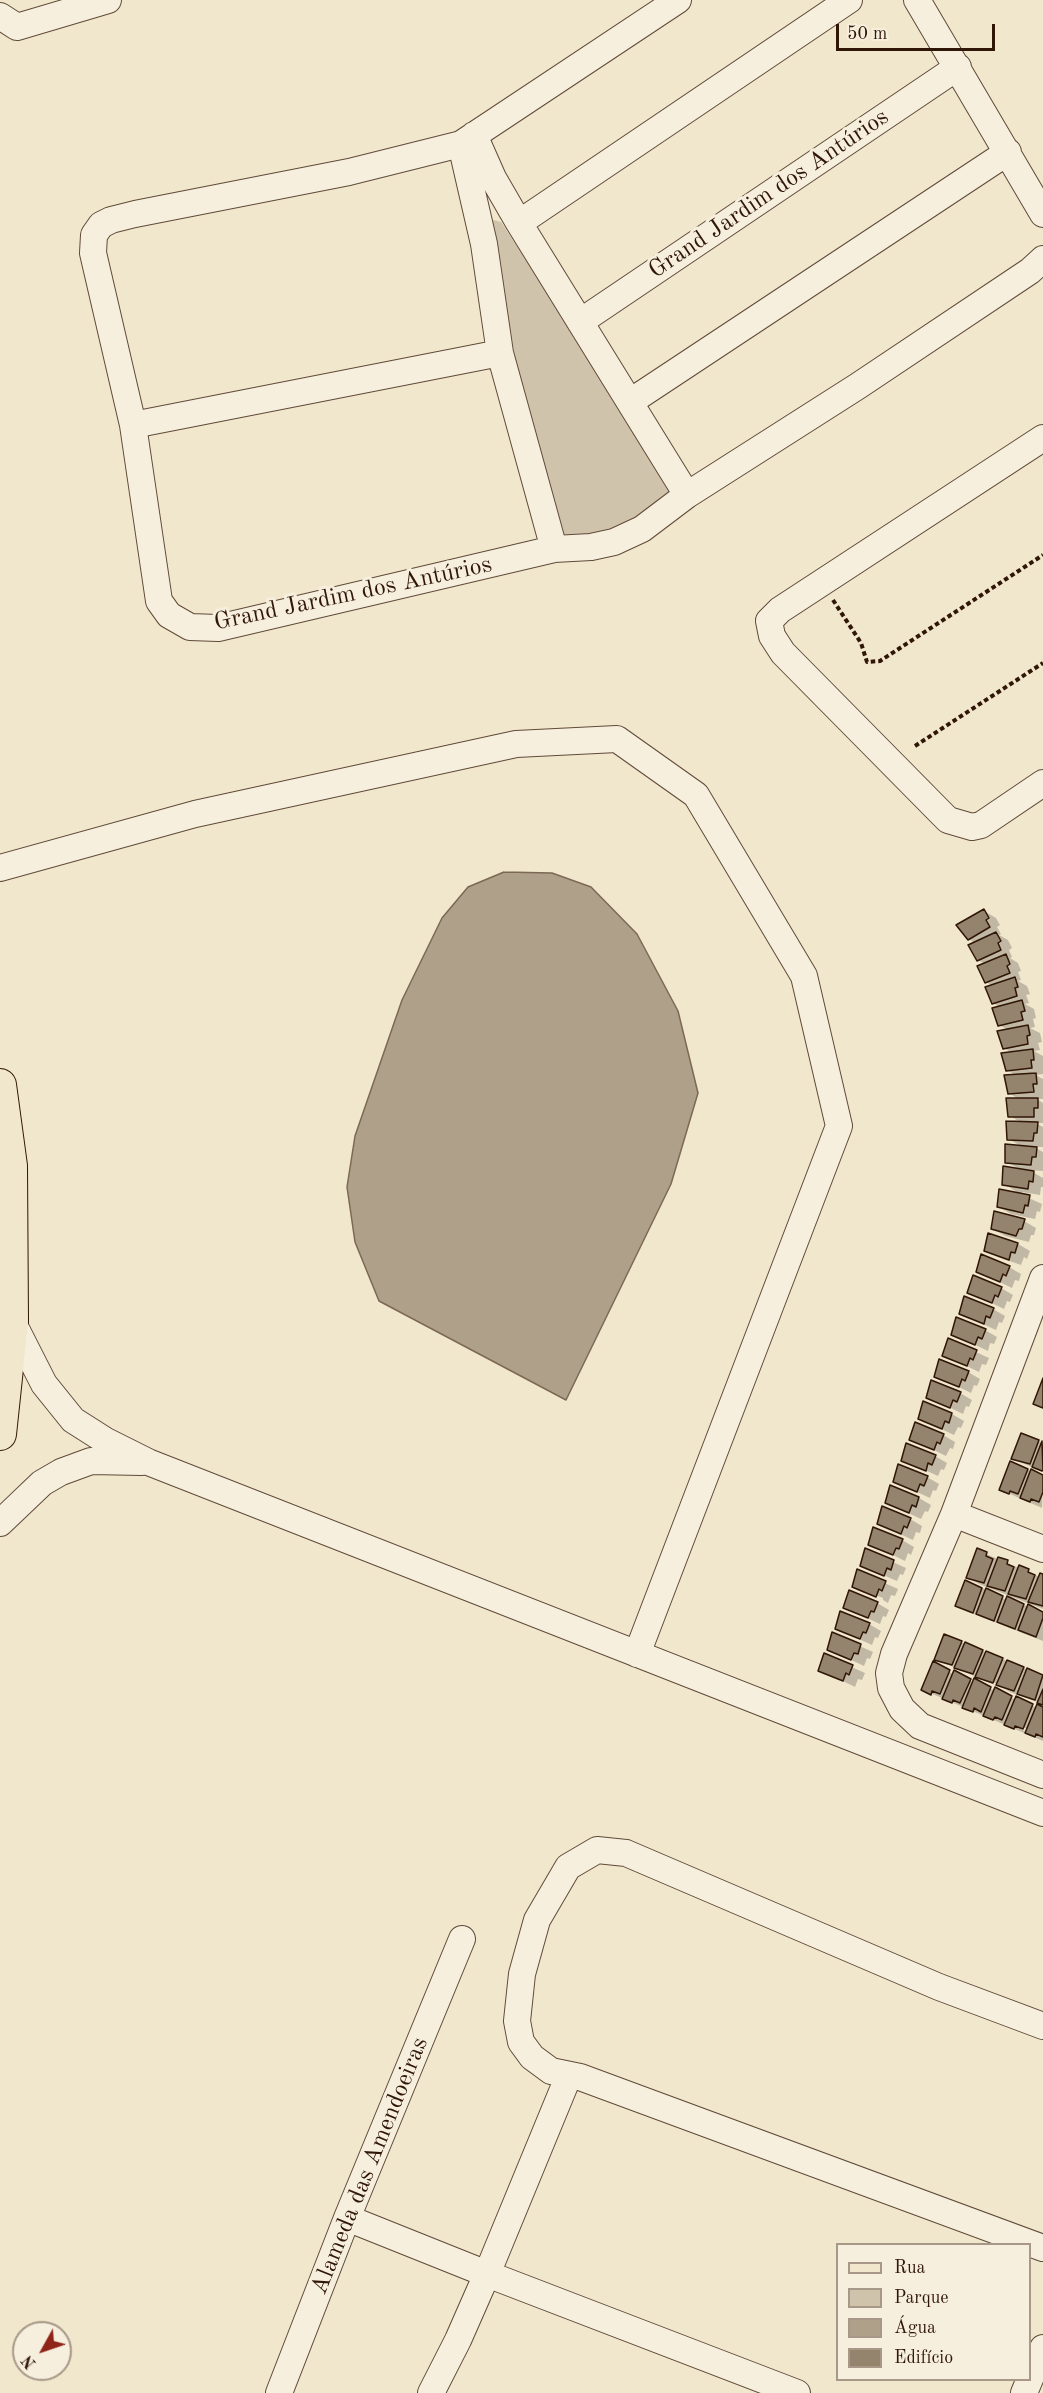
<!DOCTYPE html>
<html>
<head>
<meta charset="utf-8">
<style>
  body { margin:0 }
  #map { position:relative; width:1043px; height:2393px; overflow:hidden; background:#f1e7cd; font-family:"Old Standard TT",serif }
  canvas { display:block }
  .legend { position:absolute; left:836px; top:2243px; width:195px; height:138px; box-sizing:border-box; background:#f6efde; border:2px solid #a79888; margin:0; padding:8px 10px; list-style:none; font-size:18px; color:#301606 }
  .legend li { display:flex; align-items:center; gap:12px; height:30px }
  .legend b { width:30px; border:2px solid #a79888 }
  .north { position:absolute; left:12px; top:2321px; width:60px; height:60px; box-sizing:border-box; background:#f6efde; border:2px solid #a79888; border-radius:50%; rotate:230deg; font-size:16px; font-weight:700; line-height:24px; text-align:center; color:#301606 }
  .north::after { content:''; display:block; margin:auto; width:21px; height:27px; background:#8f2418; clip-path:polygon(50% 0,100% 100%,50% 72%,0 100%) }
  .scale { position:absolute; left:836px; top:24px; width:159px; height:27px; box-sizing:border-box; border:3px solid #301606; border-top:0; padding-left:8px; font-size:18px; line-height:21px; white-space:nowrap; color:#301606; -webkit-text-stroke:4px #f6efde; paint-order:stroke }
</style>
</head>
<body>
<div id="map">
<canvas width="1043" height="2393"></canvas>
<ul class="legend">
<li><b style="height:8px;background:#f1e7cd"></b>Rua</li>
<li><b style="height:16px;background:#d0c3ab"></b>Parque</li>
<li><b style="height:16px;background:#afa089"></b>Água</li>
<li><b style="height:16px;background:#94836d"></b>Edifício</li>
</ul>
<div class="north">N</div>
<div class="scale">50 m</div>
</div>
<script>
const c = document.querySelector('canvas').getContext('2d');
c.lineJoin = 'round';
function paint(path, color) {
  c.fillStyle = color;
  c.fill(path, 'evenodd');
}
function poly(rows) {
  const path = new Path2D();
  for (const r of rows) {
    path.moveTo(r[0], r[1]);
    for (let i = 2; i < r.length; i += 2) path.lineTo(r[i], r[i + 1]);
  }
  return path;
}
function trace(path, color, width, dash) {
  c.strokeStyle = color;
  c.lineWidth = width;
  c.lineCap = dash ? 'butt' : 'round';
  c.setLineDash(dash || []);
  c.stroke(path);
}
function drawText(font, color, halo, rows, align = 'center') {
  c.font = font + ' "Old Standard TT",serif';
  c.lineWidth = 6;
  c.setLineDash([]);
  c.textBaseline = 'middle';
  c.strokeStyle = halo;
  c.fillStyle = color;
  for (const [text, x, y, turn = 0] of rows) {
    c.save();
    c.translate(x, y);
    c.rotate((+turn || 0) * Math.PI / 180);
    c.textAlign = isNaN(turn) ? turn : align;
    if (halo) c.strokeText(text, 0, 0);
    c.fillText(text, 0, 0);
    c.restore();
  }
}
paint(poly([
  [494,220,501,222,668,474,671,493,617,535,577,540,560,532,548,517,488,226]
]), '#d0c3ab');
const water = poly([
  [504,872,552,873,591,887,637,934,678,1011,698,1093,671,1184,566,1400,379,1301,355,1242,347,1187,355,1136,402,1000,442,918,468,887,504,872]
]);
paint(water, '#afa089');
trace(water, '#7c6955', 1.5);
paint(poly([
  [984,911,996,918,1000,925,997,927,1001,934,999,935,1008,940,1012,948,1009,950,1012,957,1010,958,1018,963,1021,971,1018,972,1021,980,1018,981,1027,986,1030,994,1026,995,1029,1003,1025,1004,1034,1009,1036,1018,1033,1019,1035,1027,1030,1028,1040,1033,1042,1042,1038,1043,1040,1050,1034,1051,1043,1056,1043,1074,1036,1075,1043,1079,1043,1099,1037,1099,1043,1103,1043,1123,1036,1123,1043,1127,1043,1147,1034,1147,1043,1152,1043,1171,1029,1170,1043,1178,1043,1187,1041,1187,1040,1195,1022,1192,1022,1195,1042,1204,1040,1212,1037,1211,1035,1219,1011,1214,999,1207,1020,1194,1004,1184,1021,1170,1007,1162,1022,1147,1009,1139,1022,1123,1010,1116,1020,1100,1009,1093,1017,1076,1007,1070,1012,1053,1004,1048,1008,1030,999,1025,1001,1008,993,1003,993,986,986,982,985,964,978,960,975,943,969,939],
  [1024,1221,1036,1228,1034,1235,1031,1235,1029,1242,1005,1236,993,1229],
  [1018,1244,1030,1251,1027,1259,1024,1257,1021,1265,998,1257,986,1250],
  [1009,1267,1021,1274,1019,1281,1015,1280,1012,1288,977,1271],
  [1001,1288,1013,1295,1010,1302,1007,1301,1004,1309,969,1292],
  [993,1309,1005,1316,1002,1323,999,1322,996,1330,961,1314],
  [985,1330,997,1337,994,1344,990,1343,988,1351,952,1334],
  [949,1340,989,1358,986,1365,982,1364,979,1372,944,1355],
  [968,1372,980,1379,977,1386,974,1385,971,1393,936,1376],
  [960,1393,972,1400,969,1407,966,1406,963,1414,928,1397],
  [952,1414,964,1421,961,1428,958,1427,954,1435,920,1419],
  [943,1435,955,1442,953,1449,950,1448,946,1456,911,1439],
  [1038,1441,1043,1443,1043,1472,1013,1459],
  [935,1456,947,1463,944,1470,941,1469,938,1476,903,1460],
  [1011,1463,1043,1476,1042,1508,1001,1490],
  [927,1477,939,1484,936,1491,933,1490,930,1498,895,1482],
  [919,1498,931,1505,928,1512,925,1511,921,1519,887,1503],
  [910,1519,922,1526,920,1533,916,1532,913,1540,878,1524],
  [902,1540,914,1547,911,1555,908,1553,905,1561,870,1544],
  [866,1550,906,1568,903,1575,900,1574,897,1581,862,1566],
  [986,1554,1040,1577,1043,1576,1043,1609,979,1584,968,1577],
  [858,1571,898,1589,895,1596,891,1595,888,1603,883,1600,883,1598,864,1591,864,1593,853,1587],
  [974,1584,1007,1600,1008,1598,1043,1613,1043,1641,969,1612,957,1605],
  [877,1603,889,1610,886,1617,883,1616,880,1624,845,1608],
  [869,1624,881,1631,878,1638,875,1637,872,1645,837,1629],
  [833,1634,873,1652,870,1659,867,1658,864,1666,828,1649],
  [961,1642,1043,1676,1043,1704,1010,1692,987,1678,986,1680,997,1686,935,1659],
  [825,1655,865,1673,862,1680,858,1679,855,1687,820,1670],
  [934,1663,953,1674,954,1672,974,1683,975,1680,995,1691,996,1689,1016,1700,1017,1698,1037,1708,1043,1709,1043,1741,923,1690],
  [1018,1725,1030,1730,1029,1733,1018,1728]
]), '#0003');
const building = poly([
  [984,909,989,918,986,920,990,927,968,940,956,925,984,909],
  [996,932,1001,941,998,943,1001,950,977,961,968,945,996,932],
  [1006,954,1010,964,1007,966,1010,973,985,983,977,966,1006,954],
  [1015,977,1018,987,1015,988,1017,996,992,1004,985,987,1015,977],
  [1022,1000,1025,1011,1021,1012,1023,1020,998,1026,992,1008,1022,1000],
  [1028,1025,1030,1035,1027,1036,1028,1044,1003,1049,997,1031,1028,1025],
  [1033,1049,1034,1060,1031,1060,1032,1068,1006,1071,1001,1053,1033,1049],
  [1036,1073,1037,1084,1033,1084,1034,1092,1008,1094,1004,1075,1036,1073],
  [1006,1098,1038,1098,1038,1108,1034,1108,1034,1117,1008,1117,1006,1098],
  [1006,1121,1038,1122,1037,1133,1034,1133,1033,1141,1007,1140,1006,1121],
  [1005,1144,1037,1147,1036,1157,1032,1157,1031,1165,1005,1163,1005,1144],
  [1003,1166,1034,1171,1033,1182,1029,1181,1028,1189,1002,1185,1003,1166],
  [999,1189,1030,1195,1028,1206,1025,1205,1023,1213,997,1207,999,1189],
  [994,1211,1025,1219,1022,1229,1019,1229,1016,1236,991,1229,994,1211],
  [988,1233,1018,1243,1015,1253,1011,1252,1009,1260,984,1251,988,1233],
  [981,1254,1010,1266,1006,1276,1003,1274,1000,1282,976,1272,981,1254],
  [973,1275,1002,1287,998,1297,995,1295,992,1303,967,1293,973,1275],
  [964,1296,994,1308,990,1318,986,1316,984,1324,959,1314,964,1296],
  [956,1317,986,1329,982,1339,978,1337,975,1345,951,1335,956,1317],
  [948,1338,977,1350,973,1360,970,1358,967,1366,942,1356,948,1338],
  [939,1359,969,1371,965,1381,962,1379,959,1387,934,1377,939,1359],
  [1043,1378,1043,1408,1033,1404,1043,1378],
  [931,1380,961,1392,957,1402,953,1400,950,1408,926,1398,931,1380],
  [923,1401,952,1413,949,1423,945,1421,942,1429,918,1419,923,1401],
  [915,1422,944,1434,940,1444,937,1442,934,1450,909,1440,915,1422],
  [1021,1433,1039,1440,1030,1464,1011,1459,1021,1433],
  [1042,1441,1043,1470,1042,1471,1032,1467,1042,1441],
  [906,1443,936,1455,932,1465,928,1463,926,1471,901,1461,906,1443],
  [1010,1461,1028,1469,1018,1494,1010,1491,1009,1494,999,1490,1010,1461],
  [898,1464,928,1476,924,1486,920,1484,917,1492,893,1482,898,1464],
  [1031,1469,1043,1475,1043,1492,1039,1502,1031,1499,1030,1502,1020,1498,1031,1469],
  [890,1485,919,1497,916,1507,912,1505,909,1513,885,1503,890,1485],
  [882,1506,911,1518,907,1528,904,1526,901,1534,877,1524,882,1506],
  [873,1527,903,1539,899,1549,896,1548,893,1555,868,1545,873,1527],
  [865,1548,894,1560,891,1570,887,1568,884,1576,860,1566,865,1548],
  [977,1548,987,1552,986,1556,993,1559,984,1583,966,1578,977,1548],
  [998,1557,1008,1560,1007,1564,1014,1567,1005,1591,987,1586,998,1557],
  [1019,1565,1029,1569,1028,1572,1035,1575,1026,1599,1008,1594,1019,1565],
  [857,1569,886,1581,882,1591,879,1589,876,1597,852,1587,857,1569],
  [1040,1573,1043,1574,1043,1606,1028,1602,1040,1573],
  [965,1580,982,1588,973,1613,955,1606,965,1580],
  [986,1588,1003,1596,994,1621,976,1614,986,1588],
  [849,1590,878,1602,874,1612,871,1611,868,1618,843,1608,849,1590],
  [1007,1596,1024,1604,1015,1629,997,1622,1007,1596],
  [1028,1604,1043,1612,1043,1618,1036,1637,1018,1630,1028,1604],
  [840,1611,870,1623,866,1633,863,1632,860,1639,835,1629,840,1611],
  [832,1632,861,1644,858,1654,854,1653,851,1660,827,1650,832,1632],
  [944,1634,962,1641,952,1665,934,1660,944,1634],
  [965,1642,983,1650,973,1674,954,1668,965,1642],
  [986,1651,1003,1658,993,1683,975,1677,986,1651],
  [824,1653,853,1665,849,1675,846,1673,843,1681,818,1671,824,1653],
  [1007,1660,1024,1667,1014,1691,996,1685,1007,1660],
  [933,1661,950,1670,940,1694,932,1691,931,1695,921,1690,933,1661],
  [1027,1668,1043,1675,1035,1700,1017,1694,1027,1668],
  [954,1670,971,1679,960,1703,953,1700,952,1703,942,1699,954,1670],
  [974,1678,991,1687,981,1712,974,1708,973,1712,962,1708,974,1678],
  [995,1687,1012,1696,1002,1720,995,1717,993,1720,983,1716,995,1687],
  [1043,1689,1043,1705,1037,1703,1043,1689],
  [1016,1696,1033,1704,1023,1729,1015,1726,1014,1729,1004,1725,1016,1696],
  [1037,1704,1043,1707,1043,1737,1036,1734,1035,1737,1025,1733,1037,1704]
]);
paint(building, '#94836d');
trace(building, '#301606', 1.5);
const minor = poly([
  [678,0,461,144,349,172,135,214,111,220,101,225,94,235,93,253,133,425,159,601,169,615,190,627,218,628,554,549,591,547,614,542,642,529,687,495,858,386,1030,271,1043,259],
  [917,0,1043,214],
  [0,16,17,27,108,0],
  [474,135,493,178,519,223,687,495],
  [461,144,484,244,500,353,554,549],
  [519,223,849,0],
  [580,322,958,67],
  [630,402,1008,152],
  [133,425,500,353],
  [1043,438,780,610,769,621,772,636,783,653,948,820,972,827,981,825,1043,783],
  [0,868,195,814,516,744,617,739,696,795,804,976,839,1126,637,1654],
  [1043,1278,954,1514,894,1654,889,1673,891,1688,902,1709,920,1726,1043,1775],
  [12,1321,44,1384,73,1420,106,1441,148,1462,1043,1813],
  [954,1514,1043,1549],
  [0,1523,42,1483,61,1472,91,1461,142,1462],
  [1043,2026,939,1987,626,1853,597,1850,568,1867,537,1920,522,1974,517,2021,521,2042,532,2057,551,2071,580,2077,1043,2248],
  [569,2075,487,2274,797,2393],
  [347,2218,487,2274,458,2340,431,2393],
  [279,2393,347,2218,462,1939],
  [1024,2393,1043,2348]
]);
const major = poly([
  [0,1085,11,1166,12,1321,0,1434]
]);
trace(minor, '#604a38', 28);
trace(major, '#301606', 34);
trace(poly([
  [833,600,861,643,867,662,880,661,1043,555],
  [915,746,1043,663]
]), '#301606', 4, [4.5, 3]);
trace(minor, '#f6efde', 26);
trace(major, '#f1e7cd', 32);
drawText('24px', '#301606', '#f6efde', [
  ["Grand Jardim dos Antúrios",769,194,-34],
  ["Grand Jardim dos Antúrios",353,594,-12],
  ["Alameda das Amendoeiras",370,2166,-68]
]);
</script>
</body>
</html>
